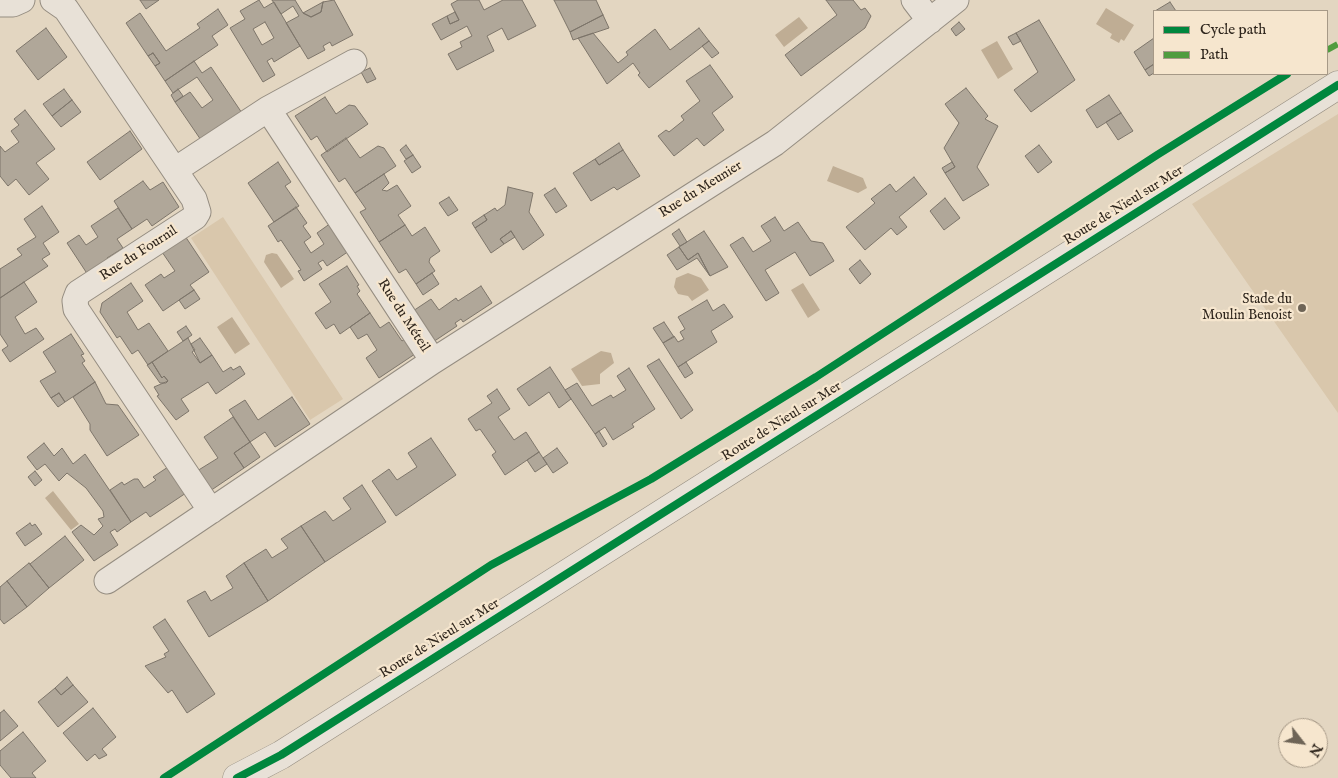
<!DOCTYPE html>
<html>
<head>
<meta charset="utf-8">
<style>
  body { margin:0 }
  #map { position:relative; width:1338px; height:778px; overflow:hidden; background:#e3d6c1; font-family:"IM FELL English",serif }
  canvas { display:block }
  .legend { position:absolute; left:1153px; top:10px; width:175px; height:65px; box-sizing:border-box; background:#f6e6ce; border:1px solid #a69987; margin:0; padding:6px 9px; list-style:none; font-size:15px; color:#2f261d }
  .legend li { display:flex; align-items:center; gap:10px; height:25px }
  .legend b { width:25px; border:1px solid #a69987 }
  .north { position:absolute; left:1278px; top:718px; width:50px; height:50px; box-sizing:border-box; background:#f6e6ce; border:1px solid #a69987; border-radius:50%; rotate:120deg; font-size:14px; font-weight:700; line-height:20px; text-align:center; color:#2f261d }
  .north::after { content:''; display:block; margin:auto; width:18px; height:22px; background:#6e6456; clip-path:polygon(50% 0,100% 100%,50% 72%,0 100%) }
</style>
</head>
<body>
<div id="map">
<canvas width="1338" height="778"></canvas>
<ul class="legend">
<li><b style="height:6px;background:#00873e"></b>Cycle path</li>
<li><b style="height:6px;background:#509c3f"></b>Path</li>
</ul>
<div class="north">N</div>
</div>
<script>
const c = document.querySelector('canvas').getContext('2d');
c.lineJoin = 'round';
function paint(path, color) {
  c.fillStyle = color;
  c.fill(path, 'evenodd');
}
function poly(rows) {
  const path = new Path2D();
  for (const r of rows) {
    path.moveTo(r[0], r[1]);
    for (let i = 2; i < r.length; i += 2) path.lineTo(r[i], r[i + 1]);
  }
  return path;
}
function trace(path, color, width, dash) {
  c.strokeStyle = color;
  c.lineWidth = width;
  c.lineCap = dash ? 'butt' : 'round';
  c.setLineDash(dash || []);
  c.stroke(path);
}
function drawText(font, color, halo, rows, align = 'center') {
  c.font = font + ' "IM FELL English",serif';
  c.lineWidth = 4.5;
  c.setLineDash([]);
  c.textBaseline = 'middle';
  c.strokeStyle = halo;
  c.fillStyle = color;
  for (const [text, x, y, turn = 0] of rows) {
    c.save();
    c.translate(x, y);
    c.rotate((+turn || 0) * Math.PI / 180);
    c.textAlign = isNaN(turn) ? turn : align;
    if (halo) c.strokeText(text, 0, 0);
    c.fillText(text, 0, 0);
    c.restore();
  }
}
paint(poly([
  [1338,114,1338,413,1192,204],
  [223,217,343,399,310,420,191,238]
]), '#d9c7ac');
paint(poly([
  [1106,8,1134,25,1124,41,1121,39,1119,43,1110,38,1112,34,1096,24],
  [799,17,808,28,784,47,775,35],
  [997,41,1013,69,998,79,981,50],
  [833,166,863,178,867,188,858,193,827,181],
  [272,253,277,254,294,279,281,288,264,262,266,255],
  [688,273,701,278,709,290,692,301,688,296,678,294,674,287,676,278],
  [803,283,820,310,808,318,791,290],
  [232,317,250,344,235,354,217,327],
  [601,351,611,353,614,363,600,374,600,384,582,386,571,369],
  [53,491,79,524,71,530,45,498]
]), '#bfad94');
const building = poly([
  [140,0,159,0,146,9,140,0],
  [259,0,264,8,274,2,300,46,274,62,272,58,267,61,275,75,263,82,230,28,245,19,240,11,259,0],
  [265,22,274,38,262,45,253,29,265,22],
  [272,0,295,0,303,13,311,17,321,12,323,2,334,0,353,35,332,46,330,42,323,46,325,50,308,59,286,23,299,16,293,6,281,14,272,0],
  [458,0,479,0,484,10,503,0,522,0,536,26,508,40,502,28,487,36,494,51,457,70,448,54,462,47,460,42,472,36,467,26,441,40,432,24,447,16,450,24,459,20,451,4,458,0],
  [554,0,596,0,603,15,570,32,554,0],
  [826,0,853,0,861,10,865,8,871,16,865,28,801,76,785,55,837,15,826,0],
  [323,2,321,12,311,17,303,13,323,2],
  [1170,2,1176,11,1155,11,1170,2],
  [218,9,228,25,212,36,218,45,165,81,155,66,160,63,153,53,148,56,126,23,140,13,166,51,200,28,197,24,218,9],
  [455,12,459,20,450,24,447,16,455,12],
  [603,15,609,28,573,40,570,32,603,15],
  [1039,20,1075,80,1031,112,1014,90,1038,72,1016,33,1039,20],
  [959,22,965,29,956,36,951,29,959,22],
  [46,28,67,57,38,80,16,51,46,28],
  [699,28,709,41,649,88,638,75,640,73,633,63,607,84,578,38,593,33,618,63,628,55,626,52,655,29,670,50,699,28],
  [1016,33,1021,41,1013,45,1008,37,1016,33],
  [1154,38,1154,64,1145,70,1134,52,1154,38],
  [709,41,719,53,712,58,702,46,709,41],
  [153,53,160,63,155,66,148,56,153,53],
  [194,61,202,73,211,67,244,116,203,143,175,102,190,92,202,108,213,100,197,77,173,93,165,81,194,61],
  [1154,64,1154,73,1149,76,1145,70,1154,64],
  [710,65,733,97,712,113,724,130,704,146,697,138,674,156,658,136,666,130,669,132,684,120,681,116,700,101,686,81,710,65],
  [370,68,376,79,367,83,361,72,370,68],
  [966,88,988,116,985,119,998,126,977,167,989,185,963,201,945,173,955,167,944,148,959,123,945,104,966,88],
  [64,89,72,100,52,116,43,104,64,89],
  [178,89,183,96,175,102,171,95,178,89],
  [1109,95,1121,113,1097,128,1086,110,1109,95],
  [325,97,336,114,349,105,355,106,368,124,327,152,317,136,311,140,295,116,325,97],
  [72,100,81,112,61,127,52,116,72,100],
  [25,110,55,149,36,163,49,179,29,195,16,179,8,186,0,176,0,146,5,152,19,142,11,131,19,125,14,119,25,110],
  [1121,113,1133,131,1118,140,1106,122,1121,113],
  [130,131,142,149,100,180,87,162,130,131],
  [346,138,360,158,378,146,384,148,396,166,355,193,345,178,339,182,321,155,346,138],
  [619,143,623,150,599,165,595,159,619,143],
  [406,145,413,155,406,159,400,150,406,145],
  [1039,145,1052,162,1038,173,1025,156,1039,145],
  [623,150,640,176,617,190,614,187,591,201,573,173,595,159,599,165,623,150],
  [413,155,421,167,412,173,404,161,413,155],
  [278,162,291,182,285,186,299,206,274,222,248,183,278,162],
  [952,162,955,167,945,173,942,168,952,162],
  [384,174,389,183,382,190,387,191,397,185,411,206,398,215,405,225,379,242,360,212,366,209,355,193,384,174],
  [914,177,927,194,899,217,907,227,897,235,891,228,865,250,846,227,875,203,871,199,890,184,896,192,914,177],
  [143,181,150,190,163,182,179,207,152,226,147,219,132,229,114,201,143,181],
  [508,187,533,193,529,212,544,235,523,250,511,231,500,239,504,244,491,253,475,228,487,220,484,215,495,208,497,211,505,205,508,187],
  [555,188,567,206,556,213,544,195,555,188],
  [449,197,458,210,448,216,439,203,449,197],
  [945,198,960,218,944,230,930,211,945,198],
  [42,206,59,232,43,243,50,254,42,259,48,266,0,298,0,269,22,255,17,249,36,237,24,219,42,206],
  [296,207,307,223,303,226,311,237,304,242,311,253,324,244,317,233,331,223,349,251,327,266,323,260,318,263,322,269,304,281,298,271,301,270,281,240,278,242,268,226,296,207],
  [118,208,132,229,117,239,123,248,107,258,109,261,88,275,67,243,79,235,86,245,98,237,91,226,118,208],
  [484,215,487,220,475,228,472,223,484,215],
  [775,217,784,231,798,222,811,241,823,243,834,261,810,276,795,252,765,270,779,293,766,301,730,245,743,237,753,252,771,241,761,226,775,217],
  [405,225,412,236,425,227,440,251,430,258,429,262,435,271,416,284,406,269,399,273,379,242,405,225],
  [679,229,687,242,680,246,672,234,679,229],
  [511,231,515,237,504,244,500,239,511,231],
  [704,231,728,267,710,276,698,253,688,260,679,247,704,231],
  [185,236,209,272,190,285,194,290,163,311,145,285,161,274,164,278,175,271,162,252,185,236],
  [679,247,688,260,698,253,710,276,697,258,677,270,667,255,679,247],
  [860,260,871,274,860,284,849,269,860,260],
  [347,266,359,285,357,286,360,291,357,294,370,313,340,334,334,324,326,329,315,313,331,302,319,284,347,266],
  [432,273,439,284,423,295,416,284,432,273],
  [24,282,37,302,15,317,25,334,36,328,44,339,10,362,2,350,8,346,0,334,0,298,24,282],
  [131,283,143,301,127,312,138,330,149,323,168,351,148,365,138,350,132,354,120,336,117,338,100,312,102,303,131,283],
  [481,286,492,303,463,322,461,319,455,323,457,326,433,342,413,311,431,299,439,310,456,298,458,301,481,286],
  [194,290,200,299,185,309,179,300,194,290],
  [707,300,713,311,724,304,733,317,711,331,717,342,678,367,663,343,674,336,678,342,684,339,680,332,685,329,678,317,707,300],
  [370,313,380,328,389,322,402,341,408,337,418,352,379,378,366,358,377,350,367,334,358,339,350,327,370,313],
  [664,322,674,337,663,343,653,328,664,322],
  [186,326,192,335,183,341,177,332,186,326],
  [71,334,84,354,81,355,85,361,82,363,95,382,65,402,59,393,51,398,40,381,56,372,43,352,71,334],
  [188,338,200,363,212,355,223,372,231,367,233,370,240,366,245,374,216,394,208,382,181,399,189,411,176,420,157,396,159,395,154,387,168,381,164,376,162,378,152,362,188,338],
  [200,338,212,355,200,363,192,352,195,350,191,344,200,338],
  [659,359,693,410,681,419,647,366,659,359],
  [152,362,162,378,164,376,168,381,166,383,160,383,147,365,152,362],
  [686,362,693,373,685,378,678,367,686,362],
  [550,367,571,399,559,408,549,392,529,406,517,389,550,367],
  [629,368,655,409,632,424,634,427,613,440,605,427,595,434,565,390,577,383,592,406,611,395,613,398,626,390,617,376,629,368],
  [95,382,106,404,118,405,139,435,107,456,90,430,90,424,73,397,95,382],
  [497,389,510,409,498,417,514,440,526,432,539,452,505,475,492,455,496,452,480,429,476,431,468,419,492,403,487,396,497,389],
  [59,393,65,402,58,407,51,398,59,393],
  [292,397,310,424,275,447,265,432,250,442,229,410,245,400,258,420,292,397],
  [233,417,250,442,234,453,244,468,210,491,197,471,218,458,204,437,233,417],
  [599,431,607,444,603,447,595,434,599,431],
  [431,438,456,475,396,516,372,481,389,469,397,480,417,467,408,453,431,438],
  [250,442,260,457,244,468,234,453,250,442],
  [44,443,54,456,62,448,73,464,85,454,131,522,117,532,115,529,110,532,118,545,94,561,72,532,81,525,94,535,103,526,98,519,104,517,103,511,86,488,67,473,59,481,45,464,37,470,27,457,44,443],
  [557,448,568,463,553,473,543,458,557,448],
  [539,452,547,464,535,472,527,460,539,452],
  [171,465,189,491,150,517,146,512,131,522,110,490,122,482,124,485,134,479,138,479,144,488,156,480,153,477,171,465],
  [35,471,42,480,35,486,28,477,35,471],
  [362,485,386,522,325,562,301,526,325,511,333,521,351,509,343,498,362,485],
  [30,523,32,526,35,524,42,534,25,546,16,533,30,523],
  [301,526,325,562,268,601,244,563,266,549,272,558,288,548,281,539,301,526],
  [65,536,84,560,49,588,30,564,65,536],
  [29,563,49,588,27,607,7,581,29,563],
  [244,563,268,601,209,637,187,601,205,591,211,601,233,588,226,576,244,563],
  [7,581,27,607,4,624,0,619,0,587,7,581],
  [165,619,215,694,187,713,172,690,168,693,145,666,166,657,164,654,169,651,153,627,165,619],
  [67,677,73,685,61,695,55,688,67,677],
  [73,685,88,702,58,727,38,702,55,688,61,695,73,685],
  [93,708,116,737,102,749,107,755,99,759,95,754,87,761,63,733,93,708],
  [4,710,18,726,0,741,0,713,4,710],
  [23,732,46,761,32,773,36,778,11,778,0,765,0,751,23,732]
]);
paint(building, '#b0a799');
trace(building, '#7d756a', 1);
const minor = poly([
  [53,0,66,9,194,199,198,212,195,217,78,293,75,301,76,309,211,511],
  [914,0,930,21],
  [0,4,13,4,22,0],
  [268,109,433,361],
  [175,170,268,109,354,62],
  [107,581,433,361,775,143,956,0]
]);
const tertiary = poly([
  [237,778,281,755,1338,85]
]);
trace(minor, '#958d81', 27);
trace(tertiary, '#958d81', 29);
trace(minor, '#e8e1d7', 25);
trace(tertiary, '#e8e1d7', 28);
trace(poly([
  [1327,50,1338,44]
]), '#509c3f', 6, [12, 6]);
trace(poly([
  [164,778,491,565,651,479,816,377,1157,155,1287,74],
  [237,778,281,755,1338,85]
]), '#00873e', 8);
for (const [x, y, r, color] of [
  [1302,308,5,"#6e6456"]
]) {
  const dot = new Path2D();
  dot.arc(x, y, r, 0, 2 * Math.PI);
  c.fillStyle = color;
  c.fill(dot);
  trace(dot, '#f6e6ce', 2);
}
drawText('14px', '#2f261d', '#f6e6ce', [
  ["Rue du Meunier",701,190,-32],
  ["Route de Nieul sur Mer",1124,206,-32],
  ["Rue du Fournil",139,254,-33],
  ["Rue du Méteil",403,316,57],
  ["Route de Nieul sur Mer",782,422,-32],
  ["Route de Nieul sur Mer",440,639,-32]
]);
drawText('14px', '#2f261d', '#f6e6ce', [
  ["Stade du",1292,300],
  ["Moulin Benoist",1292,316]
], 'right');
</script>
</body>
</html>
